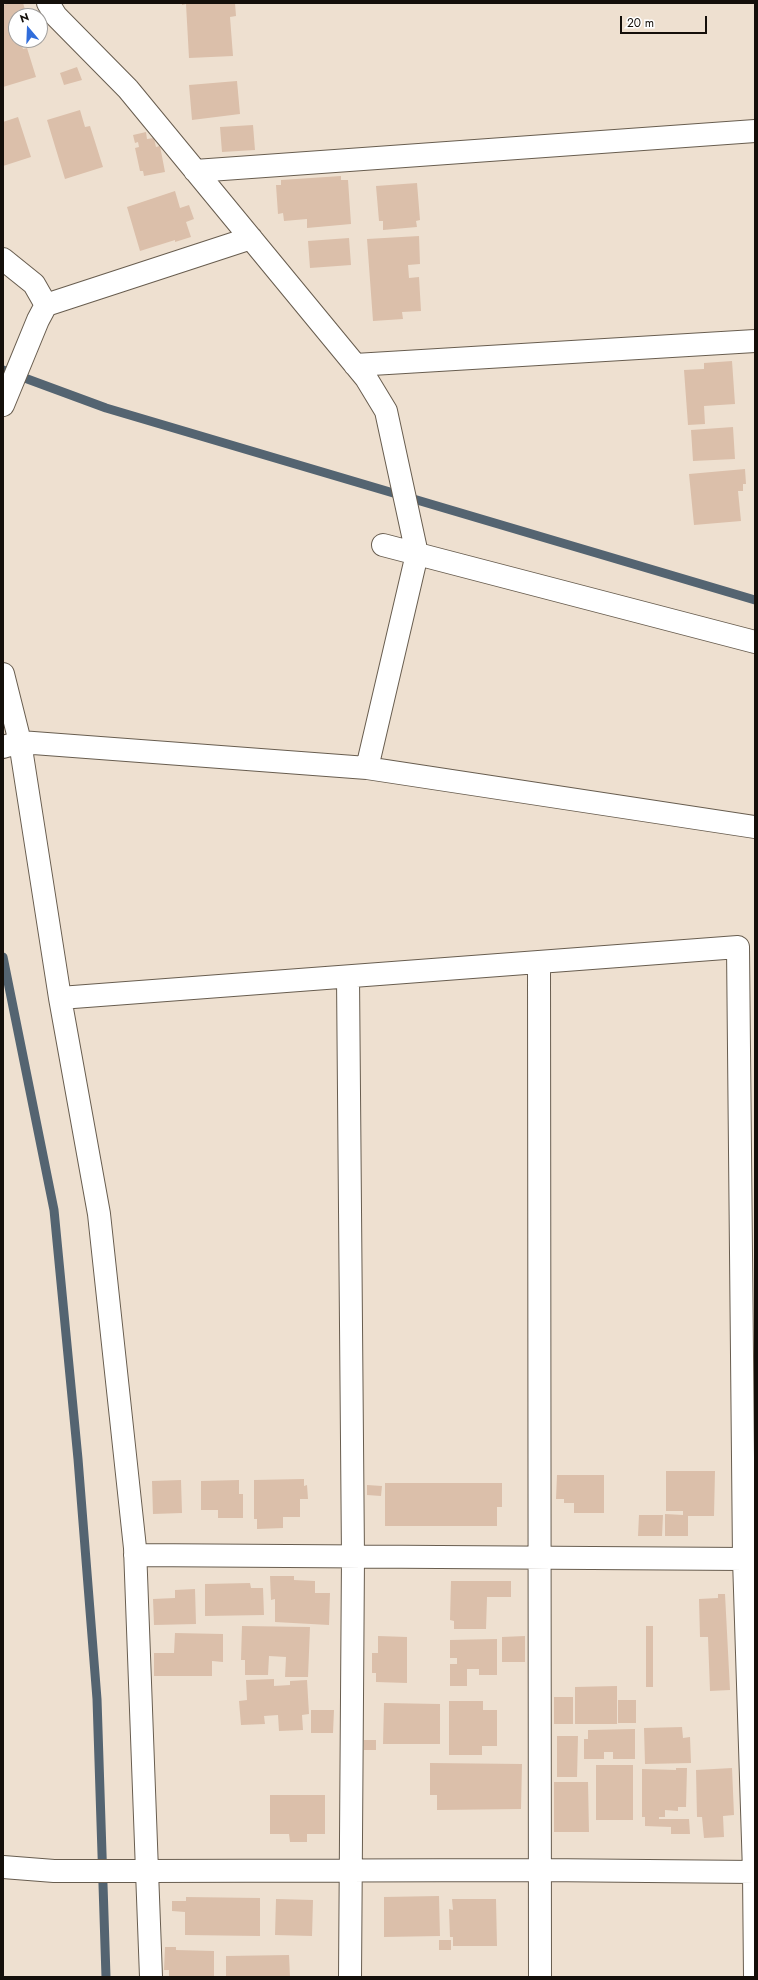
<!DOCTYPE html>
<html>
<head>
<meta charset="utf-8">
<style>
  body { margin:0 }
  #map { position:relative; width:758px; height:1980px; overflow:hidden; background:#eee0d0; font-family:Jost,sans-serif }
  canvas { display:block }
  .frame { position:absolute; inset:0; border:4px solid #140f0a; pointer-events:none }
  .north { position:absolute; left:8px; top:8px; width:40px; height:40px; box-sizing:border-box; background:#fff; border:1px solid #a19f9d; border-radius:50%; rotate:341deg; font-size:11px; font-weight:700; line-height:16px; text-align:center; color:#140f0a }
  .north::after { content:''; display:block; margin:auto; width:14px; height:18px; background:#306ddb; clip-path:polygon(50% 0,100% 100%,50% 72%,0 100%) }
  .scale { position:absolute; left:620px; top:16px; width:87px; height:18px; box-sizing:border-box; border:2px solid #140f0a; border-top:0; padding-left:5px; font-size:12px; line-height:14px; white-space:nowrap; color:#140f0a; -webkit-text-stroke:3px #fff; paint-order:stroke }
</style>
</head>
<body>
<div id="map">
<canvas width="758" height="1980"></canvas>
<div class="frame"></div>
<div class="north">N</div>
<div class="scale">20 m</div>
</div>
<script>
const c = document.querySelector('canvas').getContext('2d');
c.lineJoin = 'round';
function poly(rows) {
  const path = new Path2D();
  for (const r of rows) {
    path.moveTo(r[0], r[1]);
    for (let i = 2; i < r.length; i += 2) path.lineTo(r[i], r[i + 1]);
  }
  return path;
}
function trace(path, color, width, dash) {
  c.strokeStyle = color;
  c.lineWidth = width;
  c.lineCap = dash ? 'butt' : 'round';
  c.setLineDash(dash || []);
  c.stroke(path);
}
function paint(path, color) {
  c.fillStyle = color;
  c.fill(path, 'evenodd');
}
trace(poly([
  [3,370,106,408,755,600],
  [3,957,54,1210,78,1459,97,1699,106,1977]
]), '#546471', 9);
paint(poly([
  [9,3,23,3,27,16,16,16,16,40,20,40,23,49,27,48,36,77,3,87,3,5],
  [182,3,235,3,236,16,230,17,233,56,189,58,186,4,182,5],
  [77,67,82,80,64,85,60,73],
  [237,81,240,114,192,120,189,85],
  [80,110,85,127,90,126,103,167,65,179,47,120],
  [18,117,31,157,3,166,3,122],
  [253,125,255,150,222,152,220,127],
  [146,132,147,139,154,138,156,147,160,146,165,172,144,176,143,171,140,171,135,148,139,147,138,142,135,143,133,135],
  [341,176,341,180,348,180,351,224,307,228,307,219,284,221,283,213,278,214,276,185,281,185,281,180],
  [417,183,420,220,416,221,417,227,383,230,383,221,379,221,376,186],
  [175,191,180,208,189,205,194,219,186,222,191,237,175,242,175,240,140,251,127,207],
  [419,236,420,264,408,265,409,278,419,277,421,311,402,312,403,319,373,321,367,239],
  [349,238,351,265,310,268,308,241],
  [732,361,735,404,704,406,705,424,688,425,684,370,704,369,704,363],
  [733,427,735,459,693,461,691,430],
  [745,469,746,484,743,484,743,491,738,491,741,521,694,525,689,474],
  [666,1471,715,1471,714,1516,688,1516,688,1536,665,1536,665,1514,683,1515,683,1511,666,1511],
  [557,1475,604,1475,604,1513,574,1513,574,1503,564,1503,564,1499,556,1499],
  [304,1479,304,1486,307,1485,308,1499,300,1499,300,1517,283,1517,283,1528,257,1529,257,1519,254,1519,254,1480],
  [181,1480,182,1513,153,1514,152,1481],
  [239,1480,239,1494,243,1494,243,1518,218,1518,218,1510,201,1510,201,1481],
  [385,1483,502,1483,502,1507,497,1507,497,1526,385,1526],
  [367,1485,382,1486,381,1496,367,1495],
  [639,1515,663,1515,662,1536,638,1536],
  [270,1576,294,1576,294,1580,315,1581,315,1593,330,1593,329,1625,275,1622,275,1599,271,1600],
  [451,1581,511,1581,511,1597,487,1597,486,1629,454,1629,454,1621,450,1620],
  [250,1583,251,1588,263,1588,264,1615,205,1616,205,1584],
  [195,1589,196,1624,154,1625,153,1599,175,1598,175,1590],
  [718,1594,725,1594,730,1690,710,1691,708,1637,700,1637,699,1599,718,1598],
  [242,1626,310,1627,308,1677,285,1677,286,1657,269,1656,268,1675,245,1675,245,1660,241,1660],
  [646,1626,653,1626,653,1687,646,1687],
  [175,1633,223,1634,223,1662,212,1661,212,1676,154,1676,154,1653,174,1653],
  [378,1636,407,1637,407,1683,376,1682,376,1673,372,1673,372,1653,378,1653],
  [525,1636,525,1662,502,1662,502,1637],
  [497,1639,497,1675,479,1675,479,1669,467,1669,467,1686,450,1686,450,1664,457,1664,457,1658,450,1658,450,1640],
  [274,1679,274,1686,290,1685,290,1681,307,1680,309,1714,302,1715,303,1730,279,1731,278,1715,264,1716,265,1724,241,1725,239,1701,247,1700,246,1680],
  [617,1686,617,1724,575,1724,575,1687],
  [554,1697,573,1697,573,1724,554,1724],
  [618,1700,636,1700,636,1723,618,1723],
  [449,1701,483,1701,483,1710,497,1710,497,1746,482,1746,482,1755,449,1755],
  [384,1703,440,1704,440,1744,383,1744],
  [311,1710,334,1710,333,1733,311,1733],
  [682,1727,683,1738,690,1737,691,1763,645,1764,644,1728],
  [635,1729,635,1759,613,1759,613,1752,604,1752,604,1759,584,1759,584,1739,588,1739,588,1730],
  [557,1736,578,1736,577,1777,557,1777],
  [364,1740,376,1740,376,1750,364,1750],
  [430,1763,522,1764,521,1809,437,1810,437,1795,430,1795],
  [596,1765,633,1765,633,1820,596,1820],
  [676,1768,687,1768,686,1807,678,1807,678,1811,665,1810,665,1817,659,1817,659,1819,689,1819,690,1834,671,1834,671,1827,645,1826,645,1817,642,1817,642,1769,676,1770],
  [732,1768,734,1815,723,1816,724,1837,704,1838,702,1817,697,1817,696,1770],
  [554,1782,588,1782,589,1832,554,1832],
  [270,1795,325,1795,325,1834,307,1834,307,1842,290,1842,289,1834,270,1834],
  [439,1896,440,1936,384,1937,384,1897],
  [186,1897,260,1898,260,1936,185,1935,185,1912,172,1911,172,1901,186,1901],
  [276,1899,313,1900,312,1936,275,1935],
  [452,1899,496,1899,497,1946,453,1946,453,1937,450,1937,449,1909,453,1910],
  [439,1940,451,1940,451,1950,439,1950],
  [165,1947,176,1947,176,1950,214,1951,214,1977,169,1977,169,1970,164,1970],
  [289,1955,290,1977,226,1977,226,1956]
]), '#dbbfaa');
const minor = poly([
  [48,3,56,16,128,89,366,378,386,411,417,554,367,768],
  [195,171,755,131],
  [3,259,34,284,46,305,38,320,3,405],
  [46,305,251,238],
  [355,365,755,341],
  [383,545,755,642],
  [3,674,20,742,60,998,99,1214,135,1548,147,1871,540,1870,755,1872],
  [3,747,20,742,367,768,755,827],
  [539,962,540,1977],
  [348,977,353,1557,350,1977],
  [60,998,738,947,744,1559,754,1872,755,1977],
  [135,1555,744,1559],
  [3,1867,54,1871,147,1871,151,1977]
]);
trace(minor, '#685d4f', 24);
trace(minor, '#fff', 22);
</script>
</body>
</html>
